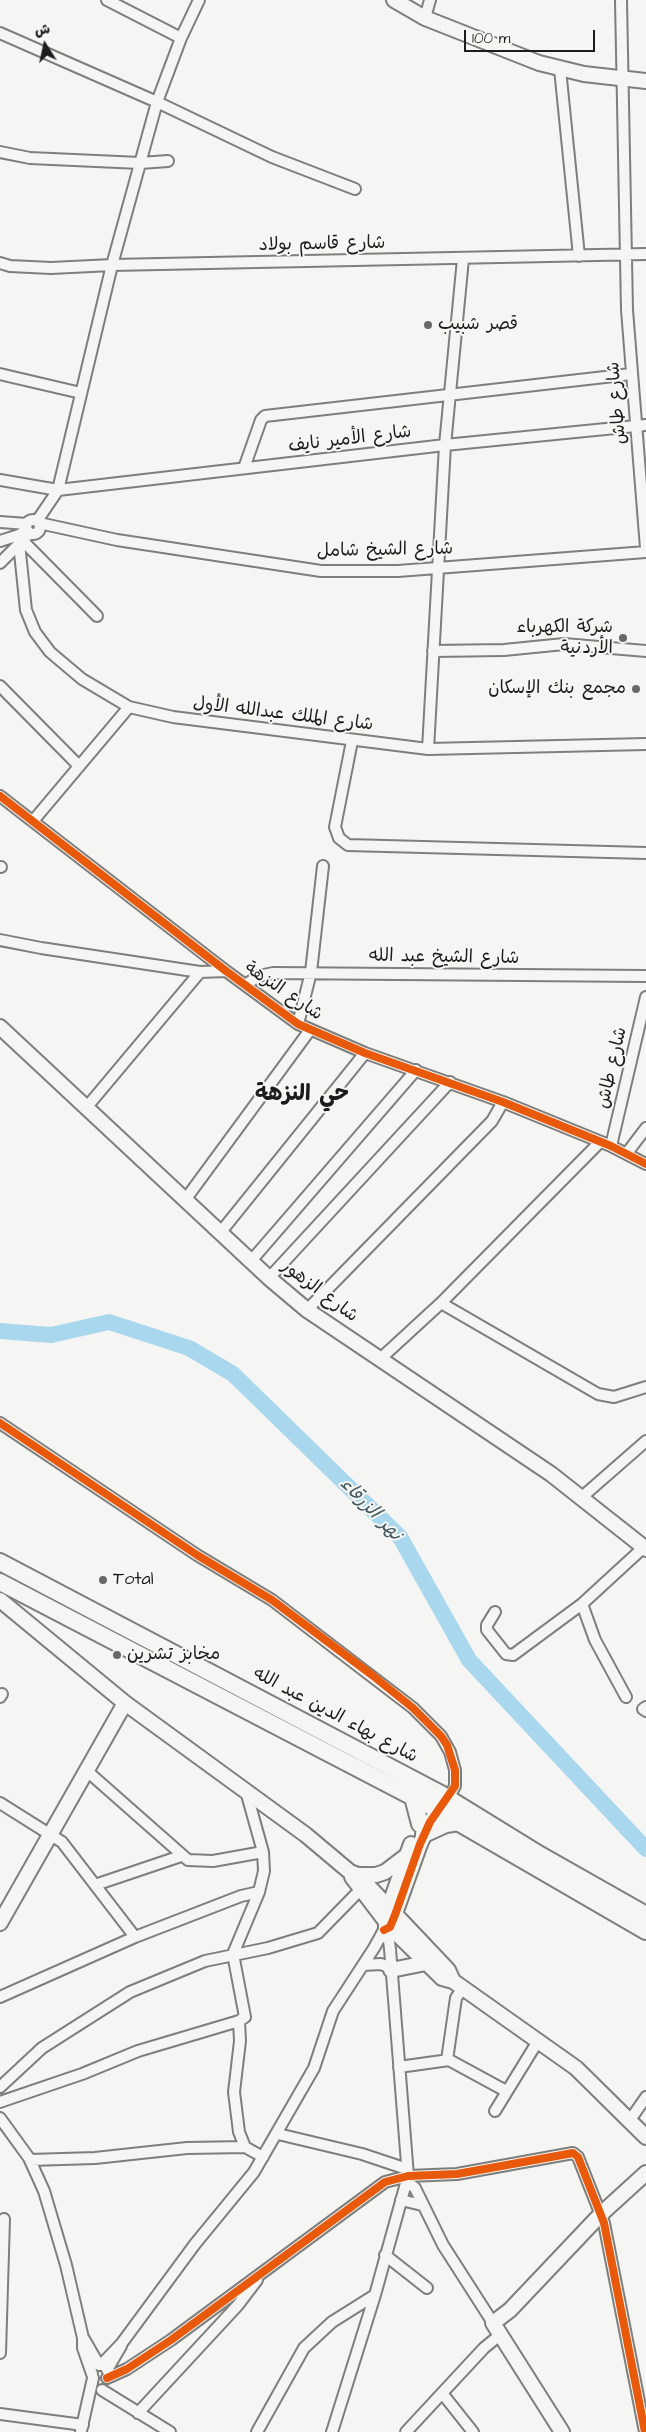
<!DOCTYPE html>
<html>
<head>
<meta charset="utf-8">
<style>
  body { margin:0 }
  #map { position:relative; width:646px; height:2432px; overflow:hidden; background:#f5f5f3; font-family:"Architects Daughter","Playpen Sans Arabic",sans-serif }
  canvas { display:block }
  .north { position:absolute; left:20px; top:20px; width:50px; height:50px; -webkit-text-stroke:4px #f6f6f2; paint-order:stroke; rotate:350deg; font-size:14px; font-weight:700; line-height:20px; text-align:center; color:#1c1c1c }
  .north::after { content:''; display:block; margin:auto; width:18px; height:22px; background:#1c1c1c; clip-path:polygon(50% 0,100% 100%,50% 72%,0 100%) }
  .scale { position:absolute; left:464px; top:30px; width:131px; height:22px; box-sizing:border-box; border:2px solid #1c1c1c; border-top:0; padding-left:6px; font-size:15px; line-height:18px; white-space:nowrap; color:#1c1c1c; -webkit-text-stroke:4px #f6f6f2; paint-order:stroke }
</style>
</head>
<body>
<div id="map">
<canvas width="646" height="2432"></canvas>
<div class="north">ش</div>
<div class="scale">100 m</div>
</div>
<script>
const c = document.querySelector('canvas').getContext('2d');
c.lineJoin = 'round';
function poly(rows) {
  const path = new Path2D();
  for (const r of rows) {
    if (r.length === 3) {
      path.moveTo(r[0] + r[2], r[1]);
      path.arc(r[0], r[1], r[2], 0, 2 * Math.PI);
      continue;
    }
    path.moveTo(r[0], r[1]);
    for (let i = 2; i < r.length; i += 2) path.lineTo(r[i], r[i + 1]);
  }
  return path;
}
function trace(path, color, width, dash) {
  c.strokeStyle = color;
  c.lineWidth = width;
  c.lineCap = dash ? 'butt' : 'round';
  c.setLineDash(dash || []);
  c.stroke(path);
}
function drawText(font, color, halo, rows, align = 'center') {
  c.font = font + ' "Architects Daughter","Playpen Sans Arabic",sans-serif';
  c.lineWidth = 4;
  c.setLineDash([]);
  c.textBaseline = 'middle';
  c.strokeStyle = halo;
  c.fillStyle = color;
  for (const [text, x, y, turn = 0] of rows) {
    c.save();
    c.translate(x, y);
    c.rotate((+turn || 0) * Math.PI / 180);
    c.textAlign = isNaN(turn) ? turn : align;
    if (halo) c.strokeText(text, 0, 0);
    c.fillText(text, 0, 0);
    c.restore();
  }
}
trace(poly([
  [0,1331,51,1335,109,1322,189,1348,233,1374,400,1537,469,1660,646,1849]
]), '#a9d7ed', 16);
const street = poly([
  [107,0,181,38],
  [621,0,627,310,646,548],
  [425,18,430,0],
  [0,33,157,102,272,157,355,189],
  [560,69,579,256],
  [0,152,30,158,140,163,168,161],
  [0,263,10,266,51,268,112,265,646,254],
  [0,374,81,393],
  [244,468,261,420,265,416,631,374],
  [0,480,58,490,445,445,646,425],
  [33,527,7],
  [37,521,58,490,112,265,157,102,181,38,199,0],
  [0,522,27,524],
  [39,523,117,540,321,571,398,571,646,552],
  [22,540,97,616],
  [0,541,19,535,27,530],
  [19,543,26,610,35,632,50,652,82,679,129,707,173,717,428,749,646,744],
  [0,563,30,533],
  [433,651,504,650,564,644,646,651],
  [0,686,79,766],
  [352,741,335,827,339,838,348,845,646,853],
  [428,749,445,445,463,259],
  [0,796,226,971,298,1024,365,1053,503,1102,611,1146,646,1164],
  [33,821,129,707],
  [0,867,1,867],
  [0,940,41,948,200,972,226,971],
  [245,985,259,976,273,973,646,976],
  [298,1024,311,972,323,866],
  [86,1108,200,972],
  [611,1146,646,997],
  [627,1153,646,1128],
  [185,1200,310,1030],
  [220,1233,365,1053],
  [251,1261,416,1070],
  [269,1278,450,1082],
  [441,1303,598,1394,614,1397,646,1387],
  [307,1310,492,1121,503,1102],
  [379,1360,441,1303,600,1142],
  [0,1423,197,1555,272,1600,413,1708,441,1736,450,1752,455,1770,455,1786,448,1799],
  [582,1497,646,1441],
  [582,1604,595,1640,626,1697],
  [495,1612,487,1625,487,1630,506,1654,513,1655,582,1604,643,1548],
  [0,1697,2,1694],
  [646,1707,643,1709,646,1711],
  [87,1771,188,1860,213,1861,263,1852],
  [0,1803,62,1842,135,1937],
  [95,1885,181,1856],
  [363,1965,381,1964,391,1968],
  [0,1997,135,1937,241,1896,259,1892,264,1871,263,1852,246,1791],
  [239,2021,245,2017,233,1954,259,1892],
  [447,2060,456,1998,462,1989],
  [399,2067,449,2060,506,2091],
  [0,2087,42,2048,130,1992,205,1961,268,1948,318,1933,360,1890],
  [0,2102,82,2074,138,2051,239,2021,240,2041,234,2092,239,2132,245,2147,263,2157],
  [495,2111,538,2041],
  [0,2118,29,2158,44,2191,66,2265,83,2338,83,2348,92,2374],
  [630,2120,646,2097],
  [278,2134,362,2154,407,2169],
  [30,2160,95,2158,187,2148,245,2147],
  [406,2181,415,2188,443,2245,493,2323],
  [401,2200,422,2205],
  [385,2255,427,2288],
  [84,2339,99,2365],
  [0,2353,4,2219],
  [101,2365,122,2343,195,2244,254,2172,314,2068,333,2011,374,1948,384,1930,384,1921],
  [107,2370,121,2346],
  [107,2378,127,2369,171,2340,385,2182,408,2176,457,2174,573,2153,578,2157,604,2223,645,2432],
  [102,2390,170,2432],
  [442,2393,473,2432],
  [138,2413,238,2305,257,2280],
  [0,2414,83,2425],
  [81,2431,93,2378],
  [257,2432,304,2348,332,2322,375,2295],
  [332,2432,375,2295,408,2176,390,1949,389,1941,382,1933],
  [406,2432,484,2348,501,2334]
]);
const secondary = poly([
  [394,0,425,18,539,63,584,74,646,81],
  [0,1027,269,1278,307,1310,551,1474,646,1549],
  [0,1600,125,1703,306,1835,350,1872,358,1875,448,1970,453,1981],
  [358,1875,376,1875,385,1872,406,1856],
  [352,1877,390,1927,442,1978,453,1981,576,2068,646,2137],
  [386,1915,411,1844],
  [392,1922,420,1844,430,1822,445,1803],
  [0,1923,125,1703],
  [391,1970,426,1963],
  [562,2432,493,2323,510,2310,601,2214,646,2173]
]);
const primary = poly([
  [0,1562,441,1794,540,1855,646,1915],
  [0,1582,432,1807,646,1931],
  [413,1797,420,1824],
  [424,1834,446,1824,459,1822]
]);
trace(street, '#7e7e7d', 14);
trace(secondary, '#7e7e7d', 18);
trace(primary, '#7e7e7d', 20);
trace(street, '#f5f5f3', 10);
trace(secondary, '#f5f5f3', 14);
trace(primary, '#f5f5f3', 16);
trace(poly([
  [0,796,226,971,298,1024,365,1053,503,1102,611,1146,646,1164],
  [0,1423,197,1555,272,1600,372,1675,413,1708,441,1736,447,1745,455,1770,455,1786,430,1822,420,1844,395,1915,390,1927,384,1930],
  [107,2378,127,2369,171,2340,385,2182,408,2176,457,2174,573,2153,578,2157,604,2223,645,2432]
]), '#e8590c', 8);
for (const [x, y, r, color] of [
  [428,325,5,"#686867"],
  [623,638,5,"#686867"],
  [636,689,5,"#686867"],
  [103,1580,5,"#686867"],
  [117,1655,5,"#686867"]
]) {
  const dot = new Path2D();
  dot.arc(x, y, r, 0, 2 * Math.PI);
  c.fillStyle = color;
  c.fill(dot);
  trace(dot, '#f6f6f2', 2);
}
drawText('18px', '#1c1c1c', '#f6f6f2', [
  ["شارع قاسم بولاد",322,245,-1],
  ["شارع طاش",618,403,-95],
  ["شارع الأمير نايف",350,440,-7],
  ["شارع الشيخ شامل",385,551,-1],
  ["شارع الملك عبدالله الأول",283,715,7],
  ["شارع الشيخ عبد الله",444,958,1],
  ["شارع النزهة",283,992,34],
  ["شارع طاش",613,1068,-77],
  ["شارع الزهور",319,1292,37],
  ["شارع بهاء الدين عبد الله",335,1716,28]
]);
drawText('18px', '#1c1c1c', '#f6f6f2', [
  ["قصر شبيب",438,325],
  ["شركة الكهرباء",613,628,"right"],
  ["الأردنية",613,649,"right"],
  ["مجمع بنك الإسكان",626,689,"right"],
  ["Total",113,1580],
  ["مخابز تشرين",127,1655]
], 'left');
drawText('italic 19px', '#425964', '#f6f6f2', [
  ["نهر الزرقاء",370,1510,46]
]);
drawText('bold 22px', '#1c1c1c', '#f6f6f2', [
  ["حي النزهة",302,1095]
]);
</script>
</body>
</html>
